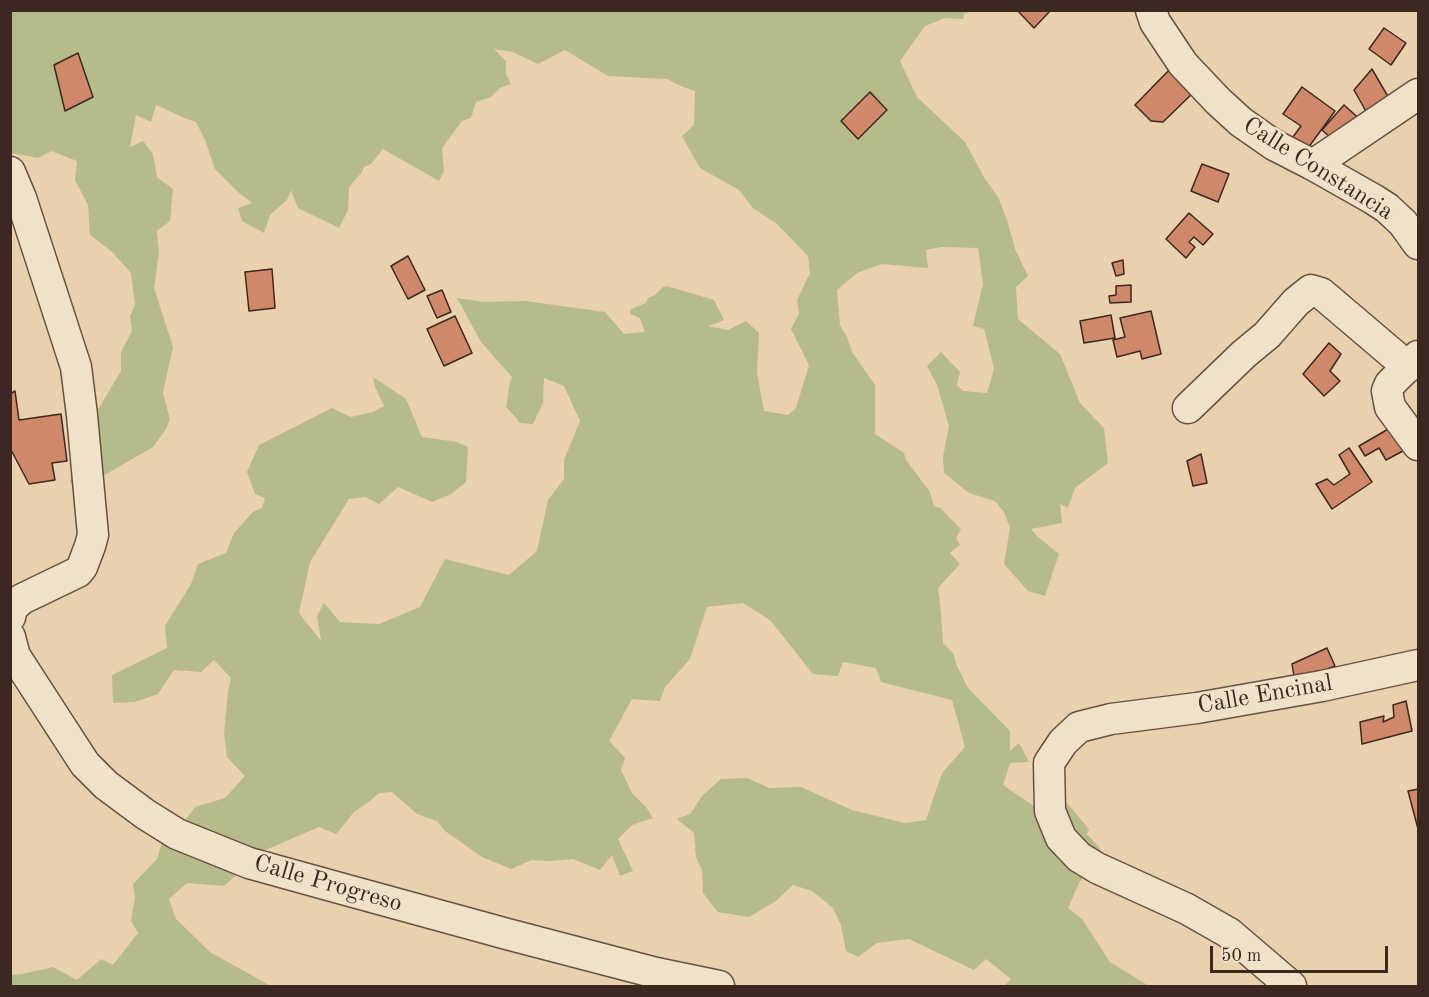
<!DOCTYPE html>
<html>
<head>
<meta charset="utf-8">
<style>
  body { margin:0 }
  #map { position:relative; width:1429px; height:997px; overflow:hidden; background:#e8d1ac; font-family:"Old Standard TT",serif }
  canvas { display:block }
  .frame { position:absolute; inset:0; border:12px solid #3b2820; pointer-events:none }
  .scale { position:absolute; left:1210px; top:946px; width:178px; height:27px; box-sizing:border-box; border:3px solid #3b2820; border-top:0; padding-left:8px; font-size:18px; line-height:21px; white-space:nowrap; color:#3b2820; -webkit-text-stroke:4px #f0e1c9; paint-order:stroke }
</style>
</head>
<body>
<div id="map">
<canvas width="1429" height="997"></canvas>
<div class="frame"></div>
<div class="scale">50 m</div>
</div>
<script>
const c = document.querySelector('canvas').getContext('2d');
c.lineJoin = 'round';
function paint(path, color) {
  c.fillStyle = color;
  c.fill(path, 'evenodd');
}
function poly(rows) {
  const path = new Path2D();
  for (const r of rows) {
    path.moveTo(r[0], r[1]);
    for (let i = 2; i < r.length; i += 2) path.lineTo(r[i], r[i + 1]);
  }
  return path;
}
function trace(path, color, width, dash) {
  c.strokeStyle = color;
  c.lineWidth = width;
  c.lineCap = dash ? 'butt' : 'round';
  c.setLineDash(dash || []);
  c.stroke(path);
}
function drawText(font, color, halo, rows, align = 'center') {
  c.font = font + ' "Old Standard TT",serif';
  c.lineWidth = 5;
  c.setLineDash([]);
  c.textBaseline = 'middle';
  c.strokeStyle = halo;
  c.fillStyle = color;
  for (const [text, x, y, turn = 0] of rows) {
    c.save();
    c.translate(x, y);
    c.rotate((+turn || 0) * Math.PI / 180);
    c.textAlign = isNaN(turn) ? turn : align;
    if (halo) c.strokeText(text, 0, 0);
    c.fillText(text, 0, 0);
    c.restore();
  }
}
paint(poly([
  [11,11,972,11,964,14,963,19,945,18,925,26,900,61,917,97,965,142,985,179,998,197,1008,223,1015,249,1028,276,1016,287,1018,319,1060,354,1080,403,1104,428,1108,463,1075,488,1068,508,1060,504,1062,523,1031,529,1038,537,1059,554,1045,596,1028,591,1004,564,1010,528,1004,512,995,501,969,493,944,473,943,457,949,426,937,385,927,366,941,352,960,372,957,385,963,391,987,393,994,369,984,329,973,326,983,284,978,248,942,247,926,250,928,268,882,264,857,273,837,290,840,325,847,337,852,352,875,385,875,434,904,453,906,460,930,492,934,506,940,508,961,529,956,538,960,545,950,553,960,564,938,588,941,613,943,643,953,653,957,666,968,688,1010,731,1010,751,1019,743,1029,762,1010,763,1003,785,1038,809,1067,803,1089,829,1087,834,1101,850,1079,883,1068,908,1082,919,1110,962,1149,986,1004,986,1011,979,986,959,974,970,909,939,877,943,858,957,846,951,841,925,833,908,812,891,793,885,776,901,749,917,718,912,703,893,702,870,696,857,694,833,677,819,690,814,703,795,721,779,747,778,769,788,801,787,852,810,905,823,926,820,942,773,965,747,952,700,881,682,876,668,843,662,838,676,813,674,770,620,743,603,707,607,690,659,665,687,660,701,632,699,609,741,625,758,621,770,632,793,646,807,653,818,632,825,618,839,633,871,620,876,612,855,600,870,573,859,550,861,532,860,511,869,482,857,445,831,437,821,417,814,392,792,379,793,370,801,354,812,336,834,319,827,263,851,224,886,187,883,169,899,176,919,210,952,271,986,11,986,10,975,22,974,53,967,77,980,101,959,113,965,138,933,131,921,135,897,133,884,157,859,164,835,182,824,195,807,225,798,245,776,227,757,224,734,228,692,231,678,214,660,201,672,174,670,158,694,135,702,113,703,112,675,167,648,165,626,191,584,198,564,226,553,234,533,253,512,262,508,265,498,255,494,247,472,259,445,332,408,351,417,373,412,384,406,375,387,373,377,406,399,422,437,457,442,468,447,466,482,451,494,432,502,398,487,379,504,365,497,349,499,310,562,299,613,321,641,317,616,324,603,340,622,379,624,420,607,445,559,509,575,537,551,548,500,564,479,564,460,580,421,564,386,544,378,543,403,533,424,519,423,518,420,506,407,510,382,512,377,481,342,457,298,484,302,525,301,605,312,624,334,645,332,640,318,630,314,631,309,646,303,648,298,655,295,663,287,667,286,714,300,724,320,708,326,728,330,746,321,759,333,757,373,764,411,788,415,796,408,809,365,791,329,799,314,797,300,810,273,808,256,777,224,753,208,739,190,700,168,682,136,694,125,695,91,683,87,667,79,608,76,565,50,538,64,513,52,494,49,506,61,506,74,511,84,500,88,491,97,476,102,471,118,462,121,442,148,444,171,439,181,383,149,371,164,364,167,362,172,349,187,348,210,339,228,298,208,291,190,287,200,270,215,264,233,242,221,238,208,252,203,238,192,215,169,205,140,196,122,184,118,156,105,151,122,136,115,130,147,143,141,153,154,157,177,173,189,170,221,157,231,159,252,154,288,173,347,163,393,170,419,166,429,153,447,89,484,70,483,74,446,99,408,121,371,121,352,132,331,130,316,135,305,131,273,111,251,90,235,88,205,75,180,77,161,51,151,38,158,11,153]
]), '#b6bc89');
const building = poly([
  [1017,10,1051,10,1034,28,1017,10],
  [1384,28,1406,43,1391,65,1369,49,1384,28],
  [78,53,93,97,65,111,54,65,78,53],
  [1173,66,1196,90,1163,122,1151,121,1135,105,1173,66],
  [1372,69,1390,100,1367,113,1354,90,1372,69],
  [1302,87,1335,111,1308,148,1293,137,1301,126,1283,114,1302,87],
  [870,92,887,110,858,139,841,121,870,92],
  [1344,105,1363,122,1341,147,1322,130,1344,105],
  [1202,164,1229,174,1218,202,1191,191,1202,164],
  [1189,213,1213,234,1203,245,1194,237,1189,242,1195,247,1186,258,1166,239,1189,213],
  [408,256,425,290,408,299,391,266,408,256],
  [1123,260,1124,274,1116,276,1112,263,1123,260],
  [272,269,275,308,249,311,245,272,272,269],
  [1131,285,1131,302,1110,303,1109,296,1116,295,1116,286,1131,285],
  [442,290,451,312,437,318,427,296,442,290],
  [1151,311,1161,354,1142,359,1140,351,1117,357,1113,340,1125,337,1120,318,1151,311],
  [1111,315,1115,338,1084,343,1080,321,1111,315],
  [455,316,472,353,444,366,427,329,455,316],
  [1329,343,1341,354,1330,371,1340,381,1324,396,1303,374,1329,343],
  [15,391,19,420,61,414,67,461,52,463,55,480,29,484,10,448,10,394,15,391],
  [1390,428,1403,451,1386,460,1379,448,1365,456,1359,446,1390,428],
  [1349,448,1372,482,1332,509,1316,484,1327,479,1334,485,1350,474,1339,455,1349,448],
  [1201,454,1207,483,1193,486,1187,461,1201,454],
  [1327,648,1335,666,1295,682,1292,664,1327,648],
  [1406,701,1412,731,1362,744,1360,722,1384,716,1383,722,1394,717,1393,705,1406,701],
  [1418,789,1418,829,1408,791,1418,789]
]);
paint(building, '#cf896a');
trace(building, '#3b2820', 1.5);
const minor = poly([
  [1151,10,1155,22,1183,64,1218,101,1241,122,1274,145,1313,165,1373,199,1387,208,1403,223,1418,244],
  [1313,165,1418,94],
  [10,172,21,198,76,367,82,415,93,535,90,546,82,567,78,572,22,599,17,603,12,609,10,617],
  [1418,356,1390,384,1387,391,1390,407,1418,445],
  [1188,408,1244,354,1267,335,1296,302,1311,290,1321,293,1408,367],
  [10,637,15,656,85,764,106,785,145,814,177,834,249,863,332,886,507,934,656,973,719,986],
  [1291,986,1229,933,1187,909,1097,868,1079,857,1061,838,1050,811,1049,763,1063,742,1079,727,1111,719,1197,708,1322,686,1418,665]
]);
trace(minor, '#665243', 33);
trace(minor, '#f0e1c9', 30);
drawText('24px', '#3b2820', '#f0e1c9', [
  ["Calle Constancia",1318,169,32],
  ["Calle Encinal",1265,695,-10],
  ["Calle Progreso",328,884,16]
]);
</script>
</body>
</html>
